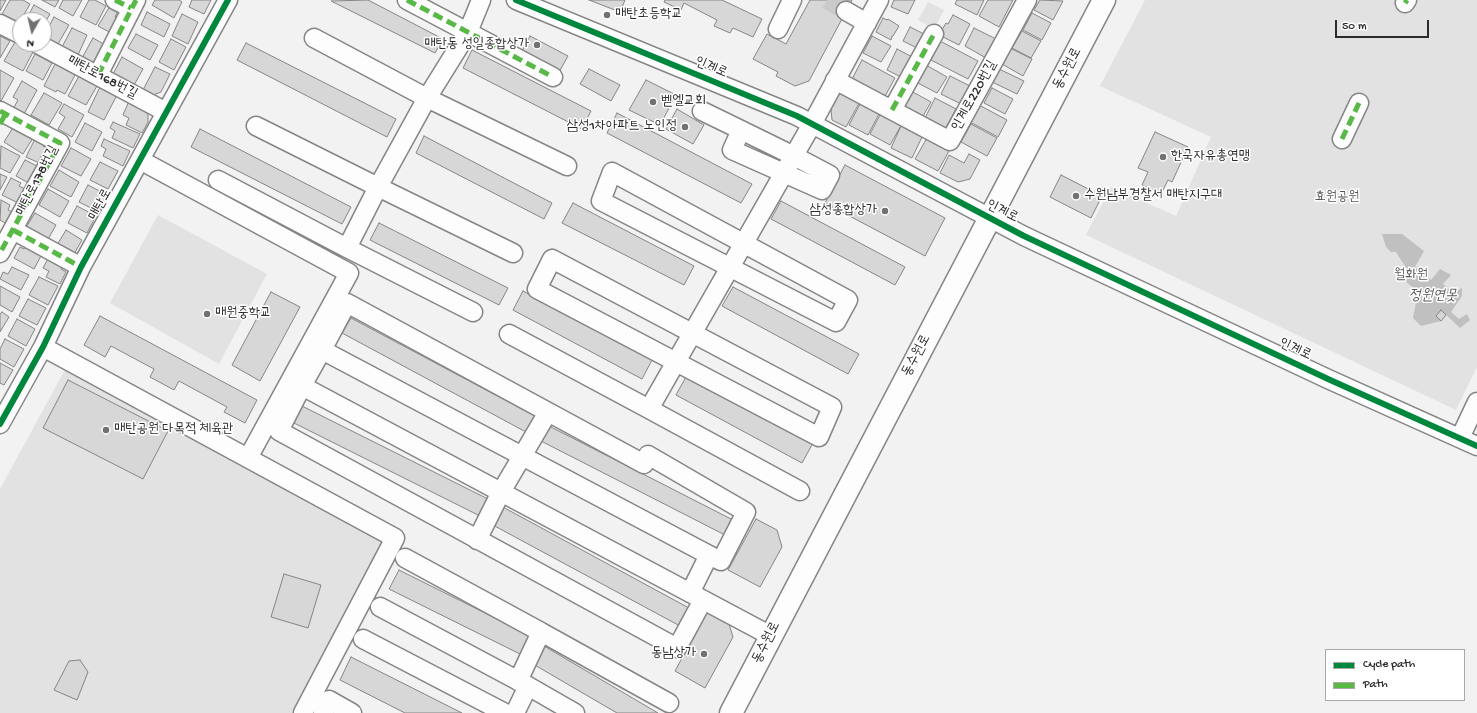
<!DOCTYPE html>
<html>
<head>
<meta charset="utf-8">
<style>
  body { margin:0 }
  #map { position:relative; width:1477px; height:713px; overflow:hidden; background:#f2f2f2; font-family:"Gochi Hand",sans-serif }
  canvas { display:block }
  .legend { position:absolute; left:1325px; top:649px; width:140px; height:52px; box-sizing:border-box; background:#fff; border:1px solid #aaa; margin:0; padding:5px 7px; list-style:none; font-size:12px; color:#2b2b2b }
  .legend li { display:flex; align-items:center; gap:8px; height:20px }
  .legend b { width:20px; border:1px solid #aaa }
  .north { position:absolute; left:12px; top:12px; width:40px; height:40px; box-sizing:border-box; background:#fff; border:1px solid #aaa; border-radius:50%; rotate:188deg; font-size:11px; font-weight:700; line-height:16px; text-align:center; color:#2b2b2b }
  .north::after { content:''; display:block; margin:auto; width:14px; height:18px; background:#717171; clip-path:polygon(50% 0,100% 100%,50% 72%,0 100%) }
  .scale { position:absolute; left:1335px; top:20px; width:94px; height:18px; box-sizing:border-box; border:2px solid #2b2b2b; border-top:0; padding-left:5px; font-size:12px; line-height:14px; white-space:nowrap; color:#2b2b2b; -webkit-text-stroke:3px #fff; paint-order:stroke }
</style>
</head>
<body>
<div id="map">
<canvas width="1477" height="713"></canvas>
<ul class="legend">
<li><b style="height:5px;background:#00873e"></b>Cycle path</li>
<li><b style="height:5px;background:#58b947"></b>Path</li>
</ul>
<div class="north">N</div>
<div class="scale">50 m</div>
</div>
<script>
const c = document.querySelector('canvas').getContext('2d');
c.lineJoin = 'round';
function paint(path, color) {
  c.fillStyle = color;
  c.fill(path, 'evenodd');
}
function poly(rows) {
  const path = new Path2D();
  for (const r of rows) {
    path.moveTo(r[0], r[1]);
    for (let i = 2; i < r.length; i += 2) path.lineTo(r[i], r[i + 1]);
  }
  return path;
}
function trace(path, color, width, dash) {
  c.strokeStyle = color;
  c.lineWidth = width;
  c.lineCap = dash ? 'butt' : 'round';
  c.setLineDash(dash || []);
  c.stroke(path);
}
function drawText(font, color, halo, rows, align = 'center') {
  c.font = font + ' "Gochi Hand","Poor Story",sans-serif';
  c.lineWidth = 3;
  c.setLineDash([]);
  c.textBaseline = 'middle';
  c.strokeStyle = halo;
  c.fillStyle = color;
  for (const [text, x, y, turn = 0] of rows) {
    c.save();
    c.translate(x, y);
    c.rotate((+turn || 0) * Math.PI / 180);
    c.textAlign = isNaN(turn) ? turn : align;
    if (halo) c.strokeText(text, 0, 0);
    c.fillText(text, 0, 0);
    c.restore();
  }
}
paint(poly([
  [1145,0,1477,0,1477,367,1456,410,1086,235,1111,187,1176,216,1211,137,1100,86],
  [928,2,944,10,934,29,918,20],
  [158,215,267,274,219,364,110,303],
  [67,366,389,540,298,713,0,713,0,489]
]), '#e2e2e2');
paint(poly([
  [1382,234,1402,234,1424,251,1415,267,1431,280,1440,269,1451,275,1443,284,1453,293,1462,288,1462,296,1451,312,1459,319,1467,314,1470,320,1460,328,1441,310,1436,316,1441,321,1421,326,1413,318,1418,292,1404,280,1408,271,1396,252,1391,252,1386,247]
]), '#c0c0c0');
const building = poly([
  [0,0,6,0,0,11,0,0],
  [10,0,23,0,30,4,18,25,1,16,10,0],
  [42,0,59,0,55,7,42,0],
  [63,0,82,0,73,16,59,8,63,0],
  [89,0,95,0,106,6,96,25,80,17,89,0],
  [155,0,179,0,182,2,174,18,152,5,155,0],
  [192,0,211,0,204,14,189,7,192,0],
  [368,0,443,39,435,53,331,1,368,0],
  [589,0,625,0,620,12,589,0],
  [665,0,722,0,762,19,753,37,733,28,730,33,714,26,717,20,684,3,681,10,664,2,665,0],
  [810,0,852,0,809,81,795,86,776,76,778,72,753,59,767,34,786,44,810,0],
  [894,0,915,0,908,14,891,7,894,0],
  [957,0,984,0,977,15,955,4,957,0],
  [988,0,1013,0,999,27,979,16,988,0],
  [1040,0,1063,1,1053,20,1034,10,1040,0],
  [34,5,50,14,44,24,44,20,26,20,34,5],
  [110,6,118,11,115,17,119,19,115,35,98,26,110,6],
  [147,12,170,24,164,37,141,25,147,12],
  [1032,13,1051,23,1042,40,1023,30,1032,13],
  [182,14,198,22,188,44,172,36,182,14],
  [953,15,970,24,959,45,939,35,946,23,948,24,953,15],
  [54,17,69,25,58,44,44,36,54,17],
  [883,18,887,20,888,19,899,26,893,36,892,36,891,40,876,32,883,18],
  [910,27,928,36,921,50,903,41,910,27],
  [72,28,87,35,78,55,62,47,72,28],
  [974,28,996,39,986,58,965,46,974,28],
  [1022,31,1041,41,1031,58,1012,48,1022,31],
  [136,34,158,45,150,60,128,48,136,34],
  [0,36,10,41,0,58,0,36],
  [530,36,568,56,558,74,520,55,530,36],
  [872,36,891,46,881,62,863,53,872,36],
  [93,38,109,47,99,66,82,58,93,38],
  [171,39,186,47,174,70,159,62,171,39],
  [940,41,978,61,968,79,931,60,940,41],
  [15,42,33,52,23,71,4,61,15,42],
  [246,43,396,119,387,137,237,60,246,43],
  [1010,48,1032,59,1023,76,1002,64,1010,48],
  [897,49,916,59,901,77,887,70,897,49],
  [472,50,591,111,582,129,463,68,472,50],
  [35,54,52,63,43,80,26,71,35,54],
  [122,57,143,69,134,85,113,74,122,57],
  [862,60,895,78,884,98,851,81,862,60],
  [55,64,75,75,65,94,57,90,56,92,44,86,55,64],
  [926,65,947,77,937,93,916,82,926,65],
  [155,67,170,74,161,92,153,95,143,90,155,67],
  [997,68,1024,81,1017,94,990,81,997,68],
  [589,69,620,85,611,101,580,84,589,69],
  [0,70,14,78,1,101,0,100,0,70],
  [79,76,97,86,86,105,68,96,79,76],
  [950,76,970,86,961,104,941,94,950,76],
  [646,80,676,95,660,125,629,110,646,80],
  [22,81,37,90,24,114,13,109,18,100,13,97,22,81],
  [100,87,117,95,104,120,88,112,100,87],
  [842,87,862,98,846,127,832,120,831,109,842,87],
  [992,88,1013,99,1005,114,984,103,992,88],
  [911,91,931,102,922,118,902,106,911,91],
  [44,93,62,103,49,125,31,115,44,93],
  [935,98,956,109,945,129,925,118,935,98],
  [129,101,148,111,148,122,142,133,126,125,129,118,123,115,129,101],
  [64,104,84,115,72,137,58,129,65,117,59,113,64,104],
  [860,104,879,114,868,135,849,125,860,104],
  [979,105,1007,120,998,137,970,122,979,105],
  [677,109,704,125,693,144,666,129,677,109],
  [617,113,752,184,741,203,607,133,617,113],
  [881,113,902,124,890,145,870,134,881,113],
  [113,122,140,134,133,148,112,138,115,131,110,128,113,122],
  [85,123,102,132,92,151,75,142,85,123],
  [971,124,997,138,987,156,961,142,971,124],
  [14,126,33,138,23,154,4,142,14,126],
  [901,126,922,137,912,158,891,148,901,126],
  [200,129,351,207,342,224,191,147,200,129],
  [1155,132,1188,147,1172,182,1168,180,1161,194,1142,185,1148,172,1138,168,1155,132],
  [424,136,552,203,544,219,416,153,424,136],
  [36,137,45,142,43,146,53,151,46,166,26,157,36,137],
  [927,138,949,151,938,171,915,159,927,138],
  [104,139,130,151,123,166,103,156,106,149,101,146,104,139],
  [1,146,20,156,10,173,0,168,1,146],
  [71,148,91,159,81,176,61,166,71,148],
  [969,154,980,160,970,179,958,182,940,173,949,155,964,163,969,154],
  [25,160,43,169,34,186,16,176,25,160],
  [100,162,118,171,108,189,90,180,100,162],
  [845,165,945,218,925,256,825,203,845,165],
  [59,170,79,182,71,197,50,186,59,170],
  [0,174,7,177,0,190,0,174],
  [1061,175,1102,196,1091,218,1050,197,1061,175],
  [11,178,21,183,19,186,29,191,22,205,2,195,11,178],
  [88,185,107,195,99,212,79,202,88,185],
  [48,189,69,201,60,217,39,205,48,189],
  [1,200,10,205,8,210,16,214,10,226,0,220,1,200],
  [781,201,905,267,895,285,771,219,781,201],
  [573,203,694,266,684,285,562,223,573,203],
  [77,206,96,216,87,233,68,223,77,206],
  [35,213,56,225,47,241,25,229,35,213],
  [379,223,508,288,499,305,370,240,379,223],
  [66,230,82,240,74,254,57,245,66,230],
  [26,245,42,254,34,269,14,258,20,247,24,249,26,245],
  [50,255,64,263,61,269,66,272,60,284,46,277,49,271,43,268,50,255],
  [12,267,29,275,21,290,0,279,3,272,8,274,12,267],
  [39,277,58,286,48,305,29,295,39,277],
  [0,286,20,297,12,312,0,305,0,286],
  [733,287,859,354,848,374,722,306,733,287],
  [523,291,652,360,642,379,513,310,523,291],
  [271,292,300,307,260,381,232,365,271,292],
  [28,299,46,308,37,325,19,316,28,299],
  [1441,310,1446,315,1441,321,1436,316,1441,310],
  [2,312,9,317,0,332,0,314,2,312],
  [100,316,257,400,245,423,224,412,227,407,179,381,174,390,150,377,154,369,111,346,105,357,84,345,100,316],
  [351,318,535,416,526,432,342,333,351,318],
  [17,319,35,329,26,346,8,336,17,319],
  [5,339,24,349,14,367,0,359,0,349,5,339],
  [0,363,13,370,4,385,0,383,0,363],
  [687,375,813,443,802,463,676,395,687,375],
  [68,380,168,431,143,479,43,428,68,380],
  [302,406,490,500,482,517,294,423,302,406],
  [547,425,733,520,725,535,539,440,547,425],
  [501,506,689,608,680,626,491,524,501,506],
  [756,519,777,530,782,547,760,587,728,570,756,519],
  [399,570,531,636,522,655,389,589,399,570],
  [284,574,321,585,308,628,271,617,284,574],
  [707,612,729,624,733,637,705,688,675,671,707,612],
  [544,646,658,713,617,713,533,664,544,646],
  [351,657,462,713,405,713,340,680,351,657],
  [80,660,88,672,77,700,54,690,69,661,80,660]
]);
paint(building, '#d7d7d7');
trace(building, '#858585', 1);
trace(poly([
  [827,0,846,11]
]), '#cacaca', 18, [18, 9]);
const minor = poly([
  [115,0,131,8],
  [407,0,553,77],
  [481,0,468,32,427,98,378,187,513,253],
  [516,0,797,116,1024,236,1328,379,1477,446],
  [1405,3,1407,0],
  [846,11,867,23],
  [0,24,20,34],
  [778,29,792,0],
  [314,38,427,98,567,166],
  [38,44,166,112],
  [98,75,136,0],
  [835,80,950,141,1027,0],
  [892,110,934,34],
  [0,111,60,143,0,253],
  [702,111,741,130,794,156,830,175,822,190,732,150,741,130],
  [1342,139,1359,103],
  [140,160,349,273,248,458],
  [612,172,848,300,836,322,601,201,612,172],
  [218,180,347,248,378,187,256,126],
  [13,230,81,267],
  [347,248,473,312],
  [552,259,832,407,819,437,537,289,552,259],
  [509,334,649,409],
  [43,347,395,538,303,713],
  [322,350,347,303,644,464,648,455,746,512,721,561,709,555],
  [302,386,279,431,677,648,703,600],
  [0,424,43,347,81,267,228,0],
  [1460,438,1477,402],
  [800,491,649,409,812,124,879,0],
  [477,540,501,492,548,412],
  [405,558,541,632,518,681],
  [690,593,709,555,322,350,302,386,771,636],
  [380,607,528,686,515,713],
  [541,632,669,703],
  [363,639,505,713],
  [528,686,575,713],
  [323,713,329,700,352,713]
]);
const major = poly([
  [731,713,1104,0]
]);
trace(minor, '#858585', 21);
trace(major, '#858585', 25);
trace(minor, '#fdfdfd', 18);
trace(major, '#fdfdfd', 22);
trace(poly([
  [115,0,131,8],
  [407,0,553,77],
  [1405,3,1407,0],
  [98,75,136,0],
  [892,110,934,34],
  [0,111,60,143,0,253],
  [0,124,6,113],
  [1342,139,1359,103],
  [13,230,81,267]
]), '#58b947', 5, [10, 5]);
trace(poly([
  [516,0,797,116,1024,236,1328,379,1477,446],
  [0,424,43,347,81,267,228,0]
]), '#00873e', 6);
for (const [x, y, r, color] of [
  [607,15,4,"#717171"],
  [537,45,4,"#717171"],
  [653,102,4,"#717171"],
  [685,127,4,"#717171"],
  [1163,157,4,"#717171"],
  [1076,196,4,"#717171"],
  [885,211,4,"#717171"],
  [207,314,4,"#717171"],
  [106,430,4,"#717171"],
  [704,654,4,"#717171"]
]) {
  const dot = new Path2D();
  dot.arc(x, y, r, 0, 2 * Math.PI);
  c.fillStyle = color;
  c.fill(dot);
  trace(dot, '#fff', 1.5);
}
drawText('14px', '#2b2b2b', '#fff', [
  ["매탄초등학교",615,15],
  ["매탄동 성일종합상가",529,45,"right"],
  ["벧엘교회",661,102],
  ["삼성1차아파트 노인정",677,127,"right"],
  ["한국자유총연맹",1171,157],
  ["수원남부경찰서 매탄지구대",1084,196],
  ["삼성종합상가",877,211,"right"],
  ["매원중학교",215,314],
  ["매탄공원 다목적 체육관",114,430],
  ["동남상가",696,654,"right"]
], 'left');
drawText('14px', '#2b2b2b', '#fff', [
  ["인계로",711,68,23],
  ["동수원로",1068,69,-62],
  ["매탄로168번길",102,78,28],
  ["인계로220번길",975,96,-61],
  ["매탄로178번길",38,181,-63],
  ["매탄로",101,205,-61],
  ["인계로",1002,212,27],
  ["인계로",1295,350,25],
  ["동수원로",917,356,-62],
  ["동수원로",767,643,-63]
]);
drawText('14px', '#565656', '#fff', [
  ["효원공원",1337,198],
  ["월화원",1411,276]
]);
drawText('italic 15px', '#585858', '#fff', [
  ["정원연못",1433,297]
]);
</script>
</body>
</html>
